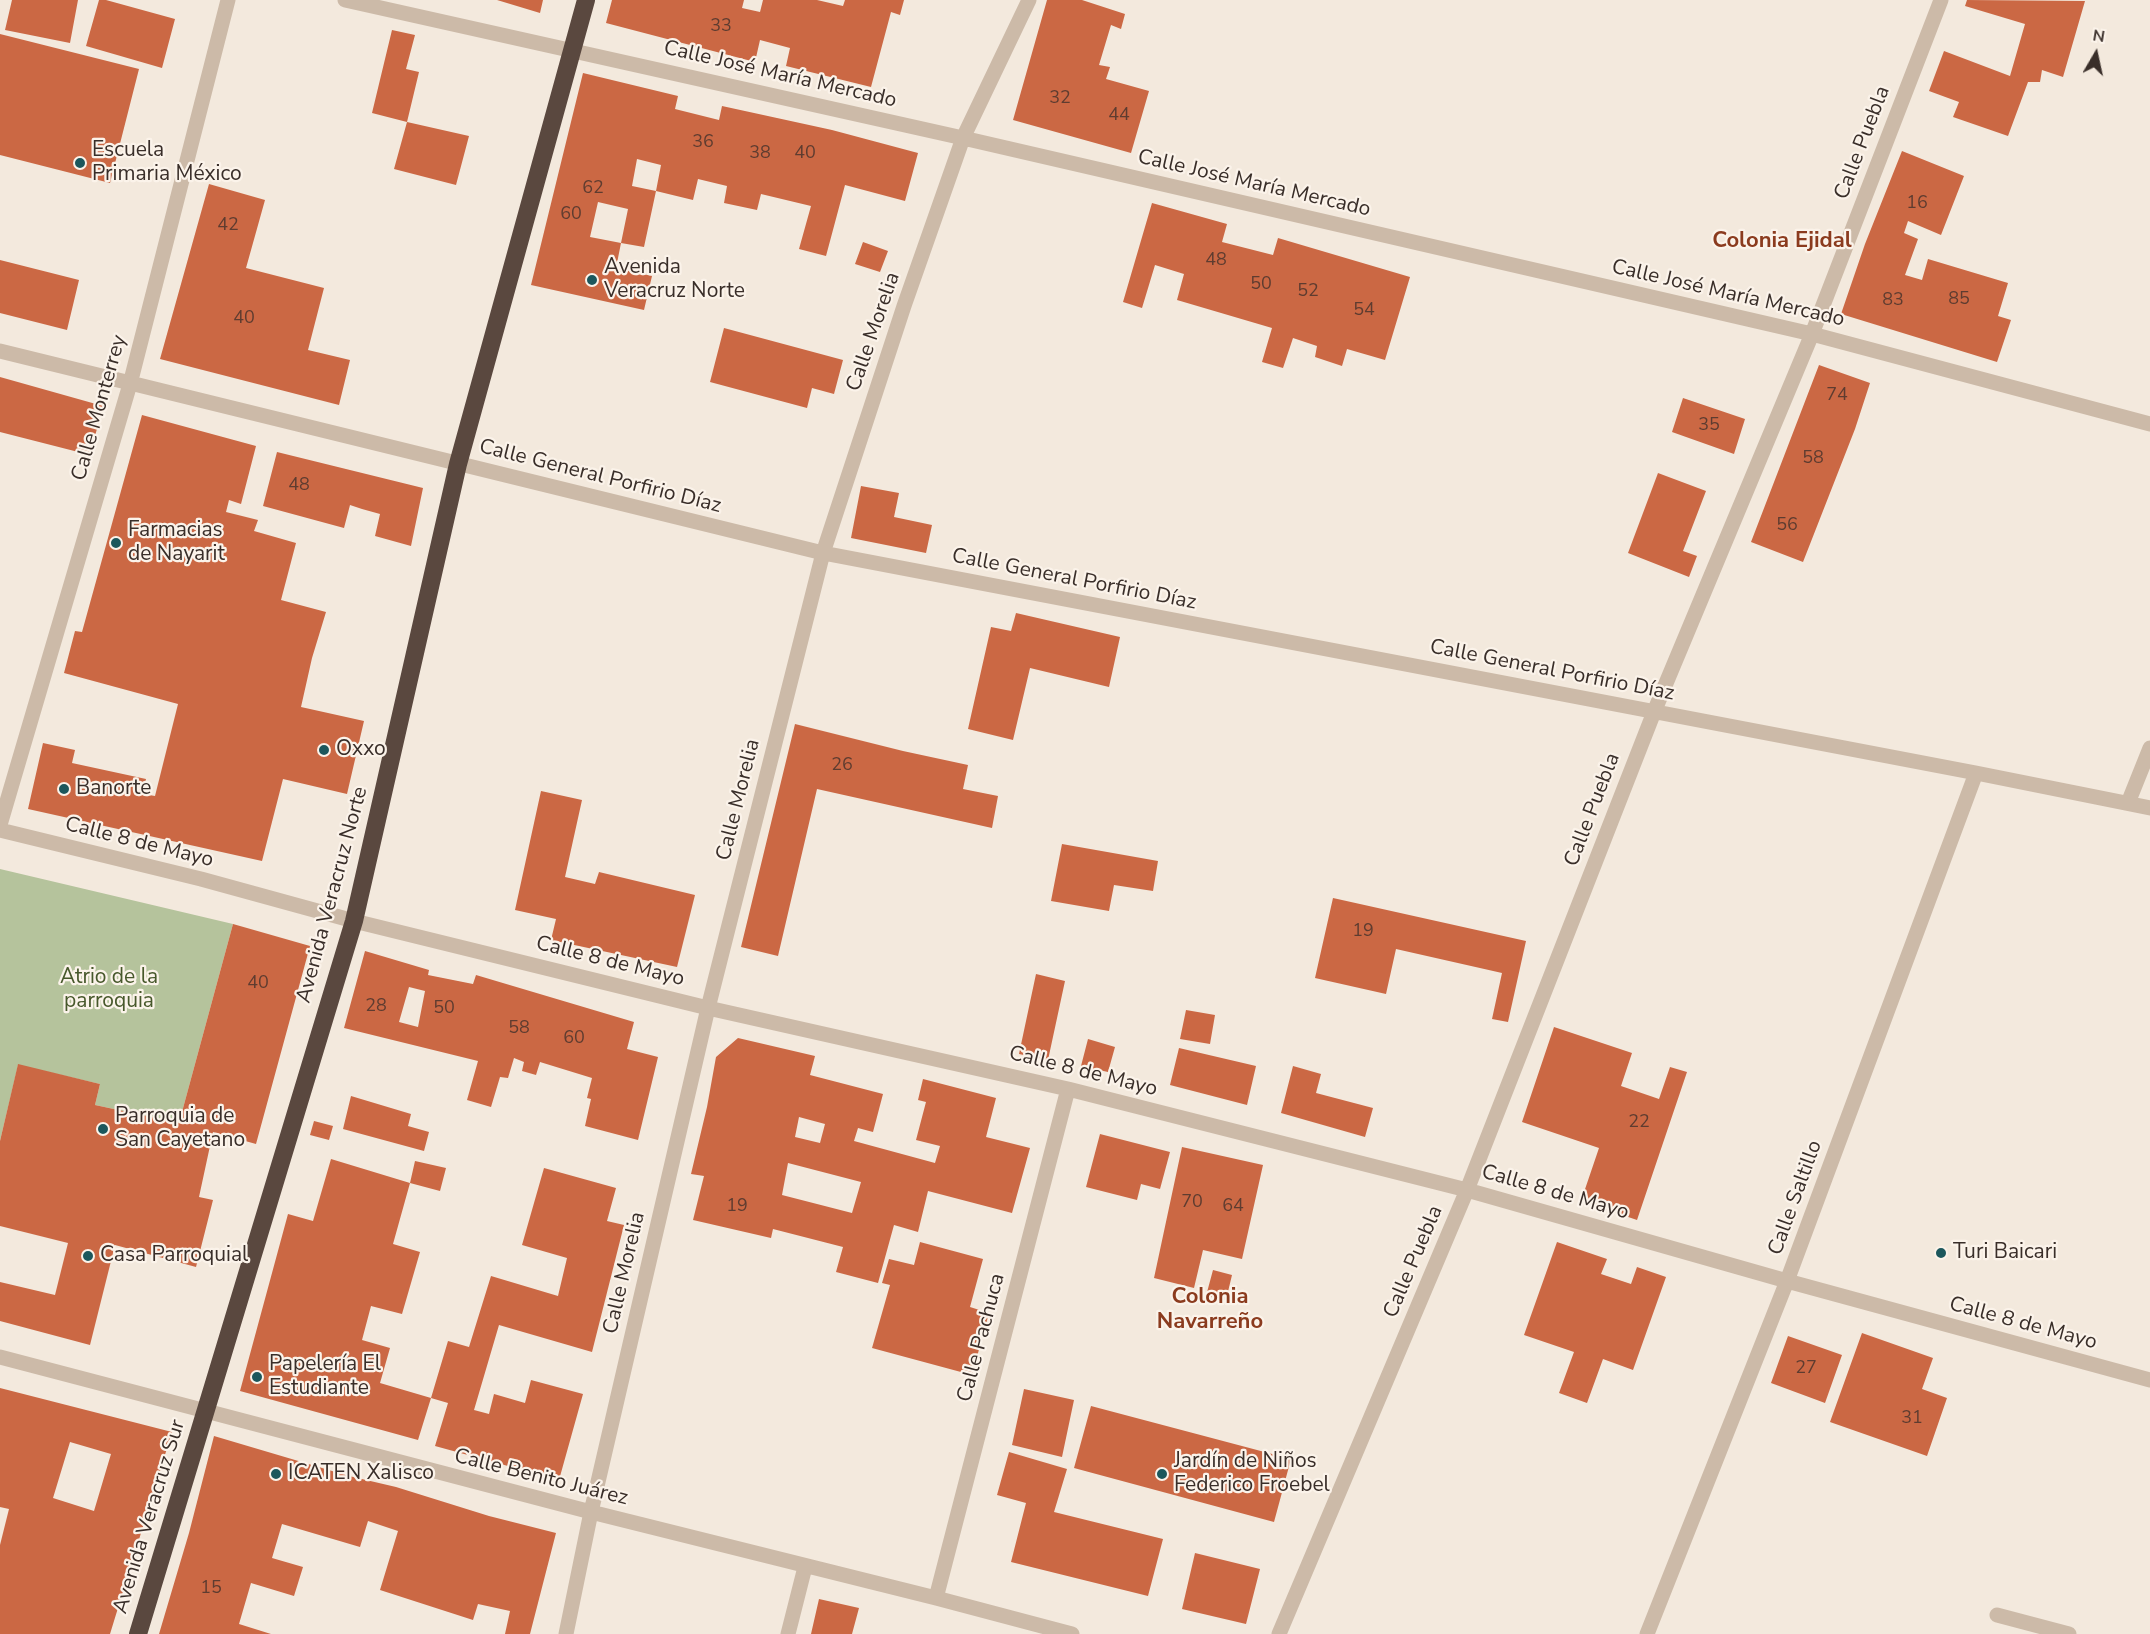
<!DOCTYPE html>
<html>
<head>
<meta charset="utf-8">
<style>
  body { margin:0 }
  #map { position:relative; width:2150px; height:1634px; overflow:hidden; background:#f3e9dd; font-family:"Nunito Sans",sans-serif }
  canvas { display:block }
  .north { position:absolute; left:2066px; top:24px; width:60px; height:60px; -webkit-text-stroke:4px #fbf3ea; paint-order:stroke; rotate:9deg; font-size:16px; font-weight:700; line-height:24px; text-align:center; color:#392e29 }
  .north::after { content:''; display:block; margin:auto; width:21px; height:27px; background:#392e29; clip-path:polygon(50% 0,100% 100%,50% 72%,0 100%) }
</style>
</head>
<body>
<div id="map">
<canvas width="2150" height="1634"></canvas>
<div class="north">N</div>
</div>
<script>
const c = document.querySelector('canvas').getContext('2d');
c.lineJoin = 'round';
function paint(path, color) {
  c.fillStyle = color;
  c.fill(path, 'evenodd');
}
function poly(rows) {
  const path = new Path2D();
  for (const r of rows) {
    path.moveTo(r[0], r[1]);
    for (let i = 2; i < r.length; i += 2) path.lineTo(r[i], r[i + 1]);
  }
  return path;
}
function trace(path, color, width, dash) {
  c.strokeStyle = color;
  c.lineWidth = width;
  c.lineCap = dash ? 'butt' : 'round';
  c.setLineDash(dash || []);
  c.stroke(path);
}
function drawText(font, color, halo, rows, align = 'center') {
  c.font = font + ' "Nunito Sans",sans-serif';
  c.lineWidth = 4.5;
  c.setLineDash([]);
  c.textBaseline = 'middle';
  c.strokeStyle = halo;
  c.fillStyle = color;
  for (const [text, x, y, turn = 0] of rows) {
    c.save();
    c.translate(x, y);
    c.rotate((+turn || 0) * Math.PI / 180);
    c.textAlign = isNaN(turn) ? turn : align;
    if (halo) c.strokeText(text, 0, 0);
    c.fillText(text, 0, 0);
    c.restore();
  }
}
paint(poly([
  [0,869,233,924,179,1123,95,1105,100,1084,18,1065,0,1141]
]), '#b5c39c');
paint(poly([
  [12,0,78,0,70,43,5,30],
  [99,0,106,0,175,19,162,68,86,46],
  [497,0,543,0,540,13],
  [612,0,744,0,742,8,760,12,763,0,817,0,843,6,845,0,904,0,900,15,891,12,871,87,786,66,790,48,760,40,755,62,606,23],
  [1047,0,1082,0,1125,14,1121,29,1111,25,1099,65,1110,67,1106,79,1149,91,1131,153,1013,120],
  [1967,0,2085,1,2063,77,2042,70,2040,82,2028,82,2008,136,1953,117,1959,102,1929,91,1944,51,2010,76,2025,24,1965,6],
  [392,30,415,35,406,69,419,72,407,122,469,136,456,185,394,169,407,122,372,113],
  [0,34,139,69,110,183,0,155],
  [583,73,678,96,675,109,719,120,722,106,832,130,918,153,905,201,845,185,826,256,799,249,811,206,761,194,757,210,724,203,727,186,698,179,693,200,656,191,661,165,637,159,632,186,656,191,644,247,621,243,628,209,598,202,590,237,621,243,616,268,652,276,644,310,531,285],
  [1902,151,1964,176,1941,235,1908,221,1904,233,1918,239,1905,275,1922,280,1928,259,2008,283,1998,316,2011,320,1997,362,1841,314,1865,244],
  [209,184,265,200,246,268,324,288,308,350,350,360,339,405,160,359],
  [1152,203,1227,224,1222,242,1273,255,1278,238,1410,277,1385,360,1347,349,1342,366,1315,357,1317,346,1293,338,1283,368,1262,362,1272,328,1177,300,1184,274,1155,265,1142,308,1123,302],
  [863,242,888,251,880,272,855,264],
  [0,260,79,280,67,330,0,313],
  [724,328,843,360,834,394,812,388,807,408,710,382],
  [1819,365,1870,383,1855,429,1803,562,1751,542],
  [0,377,103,406,90,455,0,432],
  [1683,398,1745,419,1734,454,1672,432],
  [142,415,256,446,241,504,229,500,226,512,258,520,254,531,296,543,281,600,326,612,312,658,301,707,364,721,347,794,283,779,262,861,28,809,43,743,75,750,72,763,146,779,143,794,155,796,178,704,64,673,75,631,82,632],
  [277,452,423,488,411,546,375,536,380,514,362,509,350,505,344,528,263,506],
  [1658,473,1706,491,1683,551,1697,556,1689,577,1628,553],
  [861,486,899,493,894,517,932,525,926,553,851,538],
  [1016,613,1120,637,1109,687,1030,668,1013,740,968,729,991,627,1011,631],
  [795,724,903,751,968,765,963,789,998,796,992,828,817,789,778,956,741,947],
  [541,791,582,800,565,877,595,884,599,872,695,895,677,967,551,940,556,919,515,910],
  [1062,844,1158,861,1153,891,1114,885,1109,911,1051,901],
  [1333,898,1526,941,1508,1022,1492,1019,1502,973,1396,949,1386,994,1315,978],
  [233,924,310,946,256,1144,213,1132,199,1197,213,1200,196,1267,115,1245,90,1345,0,1321,0,1282,55,1295,68,1243,0,1226,0,1141,18,1064,100,1084,95,1105,179,1123],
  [365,951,429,970,428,975,473,984,476,975,634,1022,627,1049,658,1057,638,1140,585,1126,591,1099,587,1098,592,1078,540,1062,536,1075,522,1071,524,1062,514,1058,508,1078,500,1077,491,1107,467,1100,478,1061,344,1028],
  [409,987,425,991,418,1027,399,1022],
  [1036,974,1065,981,1048,1060,1019,1054],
  [1186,1010,1215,1015,1210,1044,1180,1039],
  [1554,1027,1632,1053,1621,1086,1659,1099,1670,1067,1687,1072,1637,1220,1581,1201,1599,1148,1522,1122],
  [738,1038,815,1056,810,1075,883,1094,873,1132,858,1128,854,1141,935,1163,940,1146,916,1140,926,1102,918,1100,923,1079,996,1098,986,1137,1030,1148,1012,1213,928,1191,918,1232,894,1225,878,1283,836,1272,843,1247,773,1229,771,1238,693,1220,704,1176,691,1174,707,1107,716,1057],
  [799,1117,825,1124,820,1143,795,1137],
  [788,1163,861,1182,852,1213,782,1195],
  [1088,1039,1115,1047,1108,1072,1081,1066],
  [1179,1048,1256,1066,1247,1105,1170,1085],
  [1293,1066,1321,1074,1316,1093,1373,1108,1365,1137,1281,1113],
  [351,1096,411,1114,408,1126,429,1132,424,1151,343,1129],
  [314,1121,333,1126,329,1140,310,1135],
  [1100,1134,1170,1152,1160,1189,1141,1184,1137,1200,1086,1187],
  [1182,1147,1263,1165,1242,1259,1203,1250,1194,1288,1154,1278],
  [331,1159,410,1183,415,1161,446,1168,440,1191,410,1183,393,1244,420,1252,402,1314,371,1306,362,1340,390,1348,380,1383,431,1398,418,1440,240,1391,288,1214,313,1221],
  [544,1168,616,1188,607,1221,624,1225,592,1352,499,1325,474,1410,489,1414,494,1394,525,1403,531,1380,583,1394,559,1480,435,1446,448,1403,431,1398,448,1341,469,1347,491,1276,558,1296,567,1258,522,1245],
  [920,1242,983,1259,970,1307,989,1313,972,1375,872,1348,890,1285,882,1283,889,1259,914,1265],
  [1557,1242,1607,1259,1601,1274,1631,1284,1637,1267,1666,1277,1633,1370,1603,1359,1587,1403,1559,1393,1574,1352,1524,1335],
  [1213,1270,1232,1275,1226,1300,1206,1296],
  [1862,1333,1933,1358,1922,1389,1947,1398,1927,1456,1830,1422],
  [1788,1336,1842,1355,1825,1403,1771,1383],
  [0,1388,172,1432,110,1634,0,1634,0,1545,9,1509,0,1507],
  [70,1442,111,1454,94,1511,53,1498],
  [1024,1389,1074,1400,1062,1457,1012,1445],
  [1091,1406,1291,1459,1274,1522,1074,1468],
  [214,1436,349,1476,396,1487,489,1516,556,1533,530,1634,505,1634,510,1611,478,1604,473,1620,380,1590,398,1531,368,1521,360,1547,282,1524,272,1558,303,1567,294,1596,251,1583,239,1624,271,1634,159,1634,189,1533],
  [1009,1452,1067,1469,1054,1512,1163,1539,1148,1596,1011,1562,1026,1503,997,1495],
  [1195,1553,1260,1569,1246,1624,1182,1609],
  [819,1599,859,1608,852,1634,811,1634]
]), '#cb6844');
trace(poly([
  [345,0,963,138,1812,334,2150,424],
  [0,351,823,553,1976,773,2150,808],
  [2128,803,2150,748],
  [0,825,130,384,228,0],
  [0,830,201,879,354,921,708,1008,1068,1089,1467,1190,1787,1281,2150,1380],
  [0,1357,591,1512,936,1598,1072,1634],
  [936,1598,1068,1089],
  [1997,1615,2069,1634],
  [566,1634,591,1512,708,1008,823,553,904,306,963,138,1029,0],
  [788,1634,805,1567],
  [1279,1634,1467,1190,1654,712,1812,334,1941,0],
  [1647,1634,1787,1281,1976,773]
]), '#ccbaa8', 15);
trace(poly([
  [138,1634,354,921,458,464,586,0]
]), '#5a483f', 18);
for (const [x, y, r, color] of [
  [80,163,6,"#1c575c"],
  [592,280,6,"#1c575c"],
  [116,543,6,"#1c575c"],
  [324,750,6,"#1c575c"],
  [64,789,6,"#1c575c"],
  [103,1129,6,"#1c575c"],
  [1941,1253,6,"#1c575c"],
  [88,1256,6,"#1c575c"],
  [257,1377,6,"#1c575c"],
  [276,1474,6,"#1c575c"],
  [1162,1474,6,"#1c575c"]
]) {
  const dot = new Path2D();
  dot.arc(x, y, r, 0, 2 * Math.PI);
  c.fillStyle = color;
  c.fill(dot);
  trace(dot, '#fbf3ea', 2);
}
drawText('18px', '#5e3c30', null, [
  ["33",721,27],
  ["32",1060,99],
  ["44",1119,116],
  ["36",703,143],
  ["38",760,154],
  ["40",805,154],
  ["62",593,189],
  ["16",1917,204],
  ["60",571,215],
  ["42",228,226],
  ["48",1216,261],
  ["50",1261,285],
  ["52",1308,292],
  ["85",1959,300],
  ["83",1893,301],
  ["54",1364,311],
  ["40",244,319],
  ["74",1837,396],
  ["35",1709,426],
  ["58",1813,459],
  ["48",299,486],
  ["56",1787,526],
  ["26",842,766],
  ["19",1363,932],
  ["40",258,984],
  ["28",376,1007],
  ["50",444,1009],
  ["58",519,1029],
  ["60",574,1039],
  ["22",1639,1123],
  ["70",1192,1203],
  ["19",737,1207],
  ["64",1233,1207],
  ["27",1806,1369],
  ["31",1912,1419],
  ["15",211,1589]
]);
drawText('21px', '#392e29', '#fbf3ea', [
  ["Calle José María Mercado",780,75,13],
  ["Calle Puebla",1863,143,-69],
  ["Calle José María Mercado",1254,184,13],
  ["Calle José María Mercado",1728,294,13],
  ["Calle Morelia",874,332,-71],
  ["Calle Monterrey",100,408,-74],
  ["Calle General Porfirio Díaz",600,477,14],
  ["Calle General Porfirio Díaz",1074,580,11],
  ["Calle General Porfirio Díaz",1552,671,11],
  ["Calle Morelia",739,800,-76],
  ["Calle Puebla",1593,810,-69],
  ["Calle 8 de Mayo",139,843,14],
  ["Avenida Veracruz Norte",333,895,-75],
  ["Calle 8 de Mayo",610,962,14],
  ["Calle 8 de Mayo",1083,1072,14],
  ["Calle 8 de Mayo",1555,1193,16],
  ["Calle Saltillo",1796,1198,-70],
  ["Calle Puebla",1414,1262,-67],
  ["Calle Morelia",625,1273,-77],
  ["Calle 8 de Mayo",2023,1324,15],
  ["Calle Pachuca",982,1338,-75],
  ["Calle Benito Juárez",541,1478,14],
  ["Avenida Veracruz Sur",150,1517,-73]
]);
drawText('21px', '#392e29', '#fbf3ea', [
  ["Escuela",92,151],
  ["Primaria México",92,175],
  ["Avenida",604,268],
  ["Veracruz Norte",604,292],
  ["Farmacias",128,531],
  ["de Nayarit",128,555],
  ["Oxxo",336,750],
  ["Banorte",76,789],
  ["Parroquia de",115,1117],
  ["San Cayetano",115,1141],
  ["Turi Baicari",1953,1253],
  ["Casa Parroquial",100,1256],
  ["Papelería El",269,1365],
  ["Estudiante",269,1389],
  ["Jardín de Niños",1174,1462],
  ["Federico Froebel",1174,1486],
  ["ICATEN Xalisco",288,1474]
], 'left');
drawText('21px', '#47582b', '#fbf3ea', [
  ["Atrio de la",109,978],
  ["parroquia",109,1002]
]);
drawText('bold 22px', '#8b3b1e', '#fbf3ea', [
  ["Colonia Ejidal",1782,242],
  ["Colonia",1210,1298],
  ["Navarreño",1210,1323]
]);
</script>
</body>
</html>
